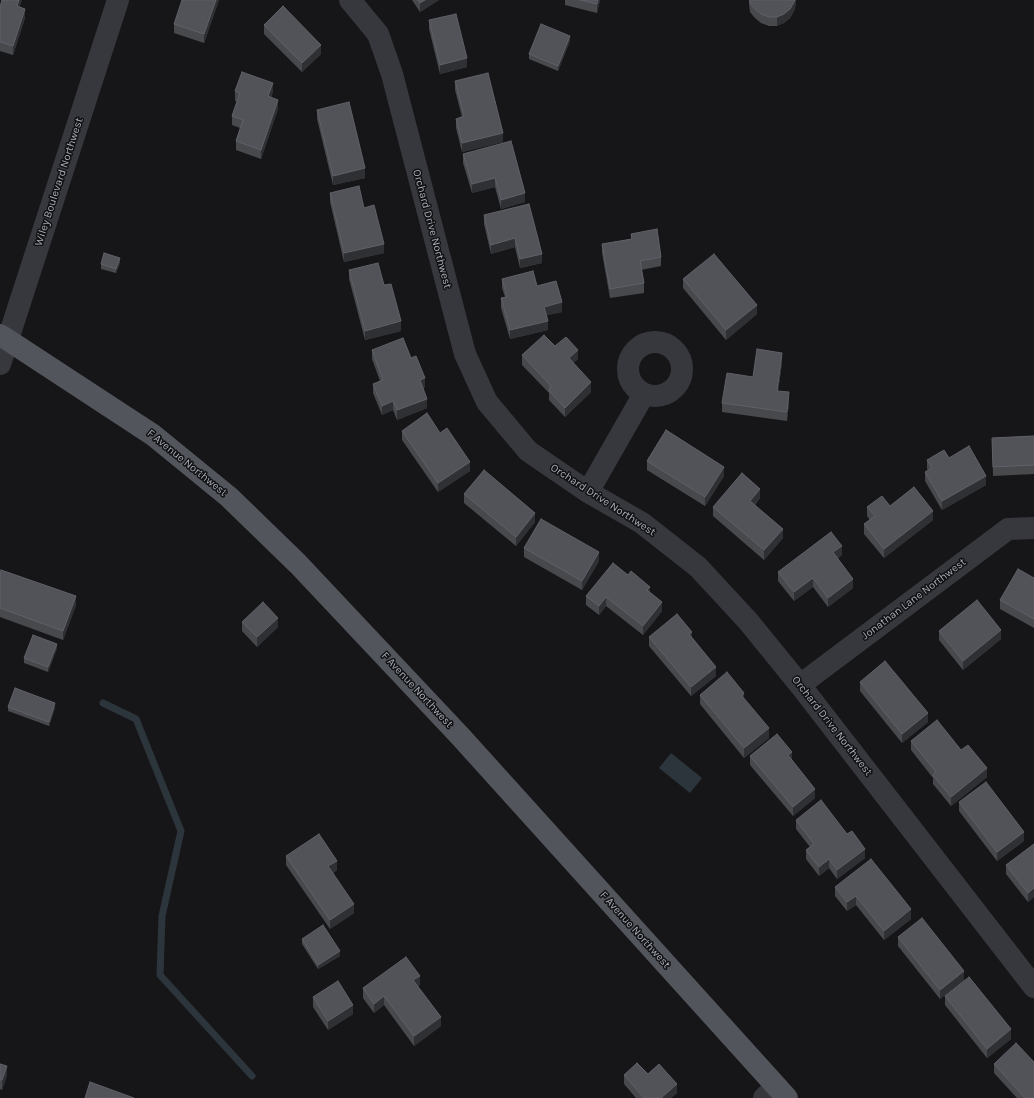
<!DOCTYPE html>
<html>
<head>
<meta charset="utf-8">
<style>
  body { margin:0 }
  canvas { display:block; background:#161618 }
</style>
</head>
<body>
<canvas width="1034" height="1098"></canvas>
<script>
const c = document.querySelector('canvas').getContext('2d');
c.lineJoin = 'round';
function paint(path, color) {
  c.fillStyle = color;
  c.fill(path, 'evenodd');
}
function poly(rows) {
  const path = new Path2D();
  for (const r of rows) {
    if (r.length === 3) {
      path.moveTo(r[0] + r[2], r[1]);
      path.arc(r[0], r[1], r[2], 0, 2 * Math.PI);
      continue;
    }
    path.moveTo(r[0], r[1]);
    for (let i = 2; i < r.length; i += 2) path.lineTo(r[i], r[i + 1]);
  }
  return path;
}
function trace(path, color, width, dash) {
  c.strokeStyle = color;
  c.lineWidth = width;
  c.lineCap = dash ? 'butt' : 'round';
  c.setLineDash(dash || []);
  c.stroke(path);
}
function drawText(font, color, halo, rows, align = 'center') {
  c.font = font + ' Karla,sans-serif';
  c.lineWidth = 3;
  c.setLineDash([]);
  c.textBaseline = 'middle';
  c.strokeStyle = halo;
  c.fillStyle = color;
  for (const [text, x, y, turn = 0] of rows) {
    c.save();
    c.translate(x, y);
    c.rotate((+turn || 0) * Math.PI / 180);
    c.textAlign = isNaN(turn) ? turn : align;
    if (halo) c.strokeText(text, 0, 0);
    c.fillText(text, 0, 0);
    c.restore();
  }
}
paint(poly([
  [671,753,702,778,690,793,659,768]
]), '#2c353c');
trace(poly([
  [103,703,136,719,181,831,162,916,160,975,252,1076]
]), '#2c353c', 7);
trace(poly([
  [350,0,378,34,392,74,465,354,487,402,528,451,588,492,642,523,698,567,748,621,800,685,1034,987],
  [655,369,27],
  [0,364,118,0],
  [588,492,644,394],
  [800,685,1008,529,1034,528],
  [764,1098,776,1086]
]), '#37383d', 22);
trace(poly([
  [0,335,8,340,153,435,229,497,298,564,460,736,787,1098]
]), '#53555c', 22);
paint(poly([
  [219,0,204,43,174,33,174,24],
  [412,0,439,0,420,12],
  [565,0,600,0,597,13,565,5],
  [749,0,796,0,796,3,794,11,790,18,784,23,777,26,769,26,761,23,755,18,750,12,749,4],
  [0,7,20,7,25,18,13,55,0,51],
  [429,20,467,67,440,74,429,29],
  [264,25,321,54,302,72,264,34],
  [570,41,558,71,529,59,529,54],
  [455,81,503,142,462,152,456,128,456,119,462,117,455,90],
  [235,91,273,92,271,97,278,109,261,159,236,150,236,141,240,128,232,125,232,116,237,101,235,101],
  [317,110,365,178,333,185,317,119],
  [463,154,525,202,501,209,495,187,472,193,463,163],
  [330,193,364,208,384,253,344,262,330,202],
  [529,204,542,263,520,268,515,247,491,254,484,224,484,215],
  [631,234,661,257,661,266,641,270,644,283,644,293,610,298,602,253,602,244,631,239],
  [120,263,116,273,101,269,101,264],
  [349,270,384,285,401,331,365,340,349,279],
  [502,279,562,312,547,315,548,330,510,339,501,308,501,298,505,297,502,288],
  [683,279,757,314,726,340,683,288],
  [555,346,578,359,573,363,591,392,565,417,549,400,549,393,522,365,522,355],
  [372,350,411,358,425,387,423,388,427,408,397,420,393,410,382,415,373,393,373,384,380,381,372,359],
  [782,363,778,391,789,402,787,421,722,412,722,403,753,377],
  [402,431,440,433,470,471,438,492,402,440],
  [1034,436,1034,474,993,476,992,438],
  [949,458,986,485,942,510,925,481,925,472,928,470,927,469,927,460],
  [647,461,724,476,705,506,647,470],
  [464,494,535,522,516,546,464,503],
  [760,498,755,505,783,538,764,560,713,516,713,507],
  [890,506,933,520,884,558,864,534,864,524,870,520,867,516,867,507],
  [524,548,599,561,582,590,524,557],
  [842,555,838,558,853,588,828,607,813,587,794,601,778,581,778,572],
  [0,574,76,605,63,640,0,617],
  [1034,578,1034,628,1000,609,1000,600],
  [650,593,662,611,643,635,606,606,599,615,586,605,586,596],
  [242,622,278,627,257,647,242,631],
  [939,631,1001,639,963,670,939,640],
  [649,637,692,638,716,676,691,696,649,646],
  [57,648,48,672,24,663,24,658],
  [860,682,928,722,902,743,860,691],
  [700,695,744,699,769,738,744,758,700,704],
  [8,707,55,708,49,726,8,711],
  [911,741,961,750,987,777,951,806,933,784,933,778,911,750],
  [750,756,792,761,815,798,793,816,750,765],
  [959,802,1024,841,997,861,959,811],
  [796,820,865,858,837,879,829,868,819,876,806,859,806,850,810,847,796,829],
  [1034,844,1034,897,1028,902,1006,874,1006,865],
  [286,856,337,870,333,873,354,913,330,929,286,865],
  [835,887,911,919,884,940,856,905,847,911,835,896],
  [898,937,964,980,940,999,898,946],
  [302,939,340,956,318,969,302,944],
  [420,985,418,986,441,1026,414,1046,384,1005,374,1013,363,998,363,988],
  [945,996,1011,1039,987,1058,945,1005],
  [313,997,353,1014,328,1030,313,1007],
  [0,1064,7,1075,2,1090,0,1089],
  [994,1064,1034,1098,1017,1098,994,1073],
  [648,1074,677,1093,671,1098,636,1098,624,1084,624,1075]
]), '#47494d');
paint(poly([
  [19,0,22,0,17,15,17,6],
  [216,0,219,0,204,43,204,34],
  [425,0,439,0,420,12,420,3],
  [598,0,600,0,597,13,597,4],
  [795,0,796,0,796,3,794,11,790,18,784,23,777,26,777,17],
  [25,9,25,18,13,55,13,46],
  [570,36,570,41,558,71,558,66],
  [321,45,321,54,302,72,302,63],
  [467,58,467,67,440,74,440,65],
  [273,83,273,92,268,106,268,96],
  [278,100,278,109,261,159,261,150],
  [503,133,503,142,462,152,462,143],
  [365,168,365,178,333,185,333,176],
  [495,178,495,187,472,193,472,184],
  [525,193,525,202,501,209,501,200],
  [515,238,515,247,491,254,491,245],
  [384,244,384,253,344,262,344,253],
  [542,254,542,263,520,268,520,259],
  [120,258,120,263,116,273,116,269],
  [562,302,562,312,544,316,544,307],
  [757,305,757,314,726,340,726,330],
  [401,321,401,331,365,340,365,331],
  [548,321,548,330,510,339,510,330],
  [578,350,578,359,569,367,569,358],
  [782,353,782,363,777,400,777,391],
  [425,378,425,387,420,389,420,380],
  [591,382,591,392,565,417,565,408],
  [789,392,789,402,787,421,787,412],
  [427,399,427,408,397,420,397,410],
  [393,401,393,410,382,415,382,406],
  [470,462,470,471,438,492,438,483],
  [724,467,724,476,705,506,705,497],
  [986,476,986,485,942,510,942,501],
  [760,489,760,498,750,510,750,501],
  [933,511,933,520,884,558,884,549],
  [535,513,535,522,516,546,516,537],
  [783,529,783,538,764,560,764,550],
  [842,546,842,555,833,561,833,552],
  [599,552,599,561,582,590,582,581],
  [813,578,813,587,794,601,794,592],
  [853,579,853,588,828,607,828,598],
  [650,587,650,596,647,590],
  [76,596,76,605,63,640,63,631],
  [606,597,606,606,599,615,599,606],
  [662,602,662,611,643,635,643,626],
  [278,618,278,627,257,647,257,637],
  [1001,630,1001,639,963,670,963,661],
  [692,632,692,641,689,634],
  [57,644,57,648,48,672,48,667],
  [716,667,716,676,691,696,691,687],
  [744,693,744,702,742,696],
  [55,703,55,708,49,726,49,722],
  [928,713,928,722,902,743,902,734],
  [769,728,769,738,744,758,744,748],
  [792,752,792,761,788,755],
  [987,768,987,777,951,806,951,797],
  [815,789,815,798,793,816,793,807],
  [1024,832,1024,841,997,861,997,852],
  [865,849,865,858,837,879,837,870],
  [829,859,829,868,819,876,819,867],
  [337,861,337,870,328,875,328,866],
  [1034,888,1034,897,1028,902,1028,893],
  [856,896,856,905,847,911,847,902],
  [354,904,354,913,330,929,330,920],
  [911,909,911,919,884,940,884,931],
  [340,951,340,956,318,969,318,965],
  [964,971,964,980,940,999,940,990],
  [420,976,420,985,413,989,413,980],
  [384,996,384,1005,374,1013,374,1004],
  [353,1005,353,1014,328,1030,328,1021],
  [441,1017,441,1026,414,1046,414,1036],
  [1011,1029,1011,1039,987,1058,987,1049],
  [7,1066,7,1075,2,1090,2,1080],
  [677,1084,677,1093,671,1098,661,1098]
]), '#2f3033');
const building = poly([
  [2,0,19,0,17,6,25,9,13,46,0,42,0,7,2,0],
  [182,0,216,0,204,34,174,24,182,0],
  [418,0,425,0,420,3,418,0],
  [580,0,598,0,597,4,580,0],
  [750,0,795,0,794,2,790,9,784,14,777,17,769,17,761,14,755,9,750,3,750,0],
  [283,6,321,45,302,63,264,25,283,6],
  [456,14,467,58,440,65,429,20,456,14],
  [541,24,570,36,558,66,529,54,541,24],
  [242,72,273,83,268,96,278,100,261,150,236,141,243,120,232,116,240,93,235,91,242,72],
  [488,73,503,133,462,143,456,119,464,116,455,81,488,73],
  [349,102,365,168,333,176,317,110,349,102],
  [511,141,525,193,501,200,495,178,472,184,463,154,511,141],
  [359,186,364,208,374,205,384,244,344,253,330,193,359,186],
  [529,204,542,254,520,259,515,238,491,245,484,215,529,204],
  [657,229,661,257,640,261,644,283,610,289,602,244,632,239,631,234,657,229],
  [104,253,120,258,116,269,101,264,104,253],
  [714,254,757,305,726,330,683,279,714,254],
  [378,263,384,285,391,284,401,321,365,331,349,270,378,263],
  [533,271,537,286,556,281,562,302,544,307,548,321,510,330,501,298,507,297,502,279,533,271],
  [544,335,555,346,566,337,578,350,569,358,591,382,565,408,549,391,551,386,522,355,544,335],
  [403,338,411,358,416,356,425,378,420,380,427,399,397,410,393,401,382,406,373,384,383,380,372,350,403,338],
  [757,349,782,353,777,391,789,392,787,412,722,403,727,373,753,377,757,349],
  [427,413,440,433,447,428,470,462,438,483,402,431,427,413],
  [666,430,724,467,705,497,647,461,666,430],
  [1034,436,1034,465,993,467,992,438,1034,436],
  [969,446,986,476,942,501,925,472,932,468,927,460,944,450,949,458,969,446],
  [484,470,535,513,516,537,464,494,484,470],
  [742,473,760,489,750,501,783,529,764,550,713,507,742,473],
  [914,487,933,511,884,549,864,524,875,516,867,507,882,496,890,506,914,487],
  [541,519,599,552,582,581,524,548,541,519],
  [831,532,842,546,833,552,853,579,828,598,813,578,794,592,778,572,831,532],
  [613,563,628,575,631,571,650,587,647,590,662,602,643,626,606,597,599,606,586,596,613,563],
  [1018,569,1034,578,1034,619,1000,600,1018,569],
  [1,570,76,596,63,631,0,608,0,574,1,570],
  [977,600,1001,630,963,661,939,631,977,600],
  [263,602,278,618,257,637,242,622,263,602],
  [677,614,692,632,689,634,716,667,691,687,649,637,677,614],
  [33,635,57,644,48,667,24,658,33,635],
  [885,661,928,713,902,734,860,682,885,661],
  [727,672,744,693,742,696,769,728,744,748,700,695,727,672],
  [15,688,55,703,49,722,8,707,15,688],
  [937,720,961,750,968,745,987,768,951,797,933,775,936,772,911,741,937,720],
  [777,734,792,752,788,755,815,789,793,807,750,756,777,734],
  [986,782,1024,832,997,852,959,802,986,782],
  [821,800,847,834,852,831,865,849,837,870,829,859,819,867,806,850,814,844,796,820,821,800],
  [319,834,337,861,328,866,354,904,330,920,286,856,319,834],
  [1034,844,1034,888,1028,893,1006,865,1034,844],
  [871,859,911,909,884,931,856,896,847,902,835,887,871,859],
  [922,918,964,971,940,990,898,937,922,918],
  [323,925,340,951,318,965,302,939,323,925],
  [406,957,420,976,413,980,441,1017,414,1036,384,996,374,1004,363,988,406,957],
  [969,977,1011,1029,987,1049,945,996,969,977],
  [338,981,353,1005,328,1021,313,997,338,981],
  [1016,1043,1034,1062,1034,1098,1025,1098,994,1064,1016,1043],
  [637,1063,648,1074,659,1064,677,1084,661,1098,644,1098,624,1075,637,1063],
  [0,1064,7,1066,2,1080,0,1080,0,1064],
  [90,1082,134,1098,85,1098,90,1082]
]);
paint(building, '#525359');
trace(building, '#5f6168', 1);
drawText('11px', '#a8adb8', '#111113', [
  ["Wiley Boulevard Northwest",59,182,-72],
  ["Orchard Drive Northwest",432,229,75],
  ["F Avenue Northwest",187,463,39],
  ["Orchard Drive Northwest",603,500,33],
  ["Jonathan Lane Northwest",914,599,-37],
  ["F Avenue Northwest",417,690,47],
  ["Orchard Drive Northwest",832,726,52],
  ["F Avenue Northwest",635,930,48]
]);
</script>
</body>
</html>
